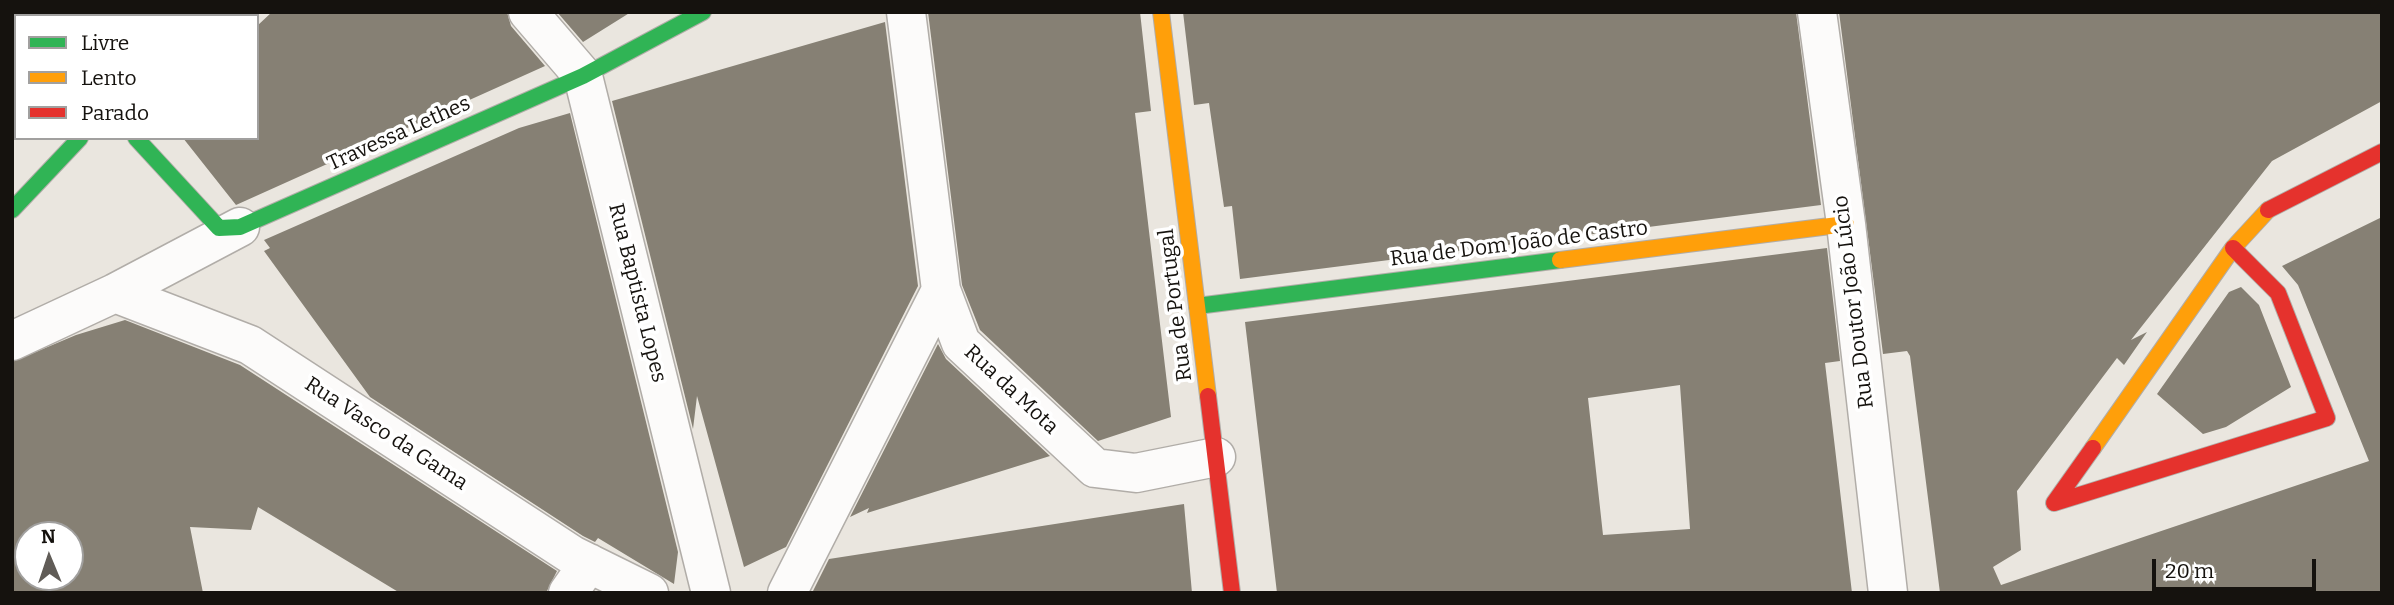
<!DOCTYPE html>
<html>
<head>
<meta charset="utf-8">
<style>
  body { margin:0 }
  #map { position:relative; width:2394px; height:605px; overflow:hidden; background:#eae6df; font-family:Bitter,serif }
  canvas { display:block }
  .frame { position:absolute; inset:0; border:14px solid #15120e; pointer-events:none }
  .legend { position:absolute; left:14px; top:14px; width:245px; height:126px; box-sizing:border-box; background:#fff; border:2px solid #a1a09f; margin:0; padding:9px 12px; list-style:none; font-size:21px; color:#15120e }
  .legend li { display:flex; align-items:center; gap:14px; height:35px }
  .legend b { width:35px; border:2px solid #a1a09f }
  .north { position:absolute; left:14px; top:521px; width:70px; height:70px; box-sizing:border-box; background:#fff; border:2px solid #a1a09f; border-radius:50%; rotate:358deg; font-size:19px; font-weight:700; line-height:28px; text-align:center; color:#15120e }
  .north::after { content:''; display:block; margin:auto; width:24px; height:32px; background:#605c57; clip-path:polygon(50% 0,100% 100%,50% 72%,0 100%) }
  .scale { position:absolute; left:2152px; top:559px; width:164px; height:32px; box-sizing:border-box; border:4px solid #15120e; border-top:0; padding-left:9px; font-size:21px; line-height:24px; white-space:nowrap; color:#15120e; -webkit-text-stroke:5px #fff; paint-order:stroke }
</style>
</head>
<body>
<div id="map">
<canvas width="2394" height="605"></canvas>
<div class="frame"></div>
<ul class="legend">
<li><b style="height:9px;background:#30b455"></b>Livre</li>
<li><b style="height:9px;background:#ff9f0a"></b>Lento</li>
<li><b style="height:9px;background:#e5322d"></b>Parado</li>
</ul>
<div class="north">N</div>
<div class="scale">20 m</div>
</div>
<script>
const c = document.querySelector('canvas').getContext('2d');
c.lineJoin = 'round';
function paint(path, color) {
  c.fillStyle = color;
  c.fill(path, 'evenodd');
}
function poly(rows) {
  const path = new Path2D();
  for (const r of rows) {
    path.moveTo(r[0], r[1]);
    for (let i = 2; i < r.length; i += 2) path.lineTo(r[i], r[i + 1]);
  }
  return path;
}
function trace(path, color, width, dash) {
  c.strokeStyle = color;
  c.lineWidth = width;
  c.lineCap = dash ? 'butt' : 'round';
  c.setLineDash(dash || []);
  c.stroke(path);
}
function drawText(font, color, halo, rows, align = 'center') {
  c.font = font + ' Bitter,serif';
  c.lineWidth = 7;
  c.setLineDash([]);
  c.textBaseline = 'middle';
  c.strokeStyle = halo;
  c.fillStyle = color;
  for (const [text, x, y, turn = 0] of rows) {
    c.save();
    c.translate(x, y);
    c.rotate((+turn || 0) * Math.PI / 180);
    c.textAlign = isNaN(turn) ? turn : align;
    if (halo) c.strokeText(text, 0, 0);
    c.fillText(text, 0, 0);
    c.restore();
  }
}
paint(poly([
  [272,12,507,12,511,26,545,66,236,205,183,138,257,138,257,26],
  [557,12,631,12,583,42],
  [928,12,1140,12,1151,111,1135,113,1171,417,1098,441,980,330,962,285],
  [1183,12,1796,12,1821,205,1240,279,1232,206,1224,207,1209,103,1194,105],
  [1839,12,2382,12,2382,101,2272,161,2131,340,2147,332,2124,365,2117,358,2017,491,2021,550,1993,567,2001,585,2369,461,2298,285,2282,266,2382,217,2382,593,1940,593,1910,356,1907,351,1883,354],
  [885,22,918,286,786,547,744,567,697,396,693,429,612,101],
  [570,113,678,552,674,584,598,538,595,542,583,536,370,397,264,251,270,248,264,240,519,128],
  [1827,248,1840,361,1825,363,1852,593,1277,593,1245,322],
  [1680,385,1690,529,1603,535,1588,398],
  [2241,287,2259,305,2291,387,2226,427,2203,434,2157,394,2229,292],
  [125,320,240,365,557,571,546,593,400,593,258,507,251,530,190,527,203,593,12,593,12,362,76,335],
  [28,535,70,535,70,577,28,577],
  [938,344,946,359,1050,456,867,513,869,508,850,517],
  [1184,504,1192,593,812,593,829,559]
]), '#868074');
const street = poly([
  [528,12,583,76,711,593],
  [906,12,941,290,961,343,1095,468,1136,473,1216,457],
  [1817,12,1846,224,1888,593],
  [115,293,250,345,572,555,649,593],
  [12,341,115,293,240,227],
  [568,593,589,563],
  [787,593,941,290]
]);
const fast = poly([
  [213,16,217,12],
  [136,138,219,228,240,227,583,76,703,12],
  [12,210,80,138],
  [1197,306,1560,260]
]);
const slow = poly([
  [1161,12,1208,396],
  [1560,260,1846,224],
  [2093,448,2233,248,2268,210]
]);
const jam = poly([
  [2268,210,2382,152],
  [1208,396,1232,593],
  [2093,448,2054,503,2327,418,2278,293,2233,248]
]);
trace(street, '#b1ada8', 41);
trace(fast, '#b1ada8', 18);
trace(slow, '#b1ada8', 18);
trace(jam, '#b1ada8', 18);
trace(street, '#fcfbfa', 38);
trace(fast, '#30b455', 16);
trace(slow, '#ff9f0a', 16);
trace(jam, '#e5322d', 16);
drawText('21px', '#15120e', '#fff', [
  ["Travessa Lethes",399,134,-24],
  ["Rua de Dom João de Castro",1519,244,-7],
  ["Rua Baptista Lopes",637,293,76],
  ["Rua Doutor João Lúcio",1854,302,-97],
  ["Rua de Portugal",1176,305,-97],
  ["Rua da Mota",1011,390,43],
  ["Rua Vasco da Gama",386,434,33]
]);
</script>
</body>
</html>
